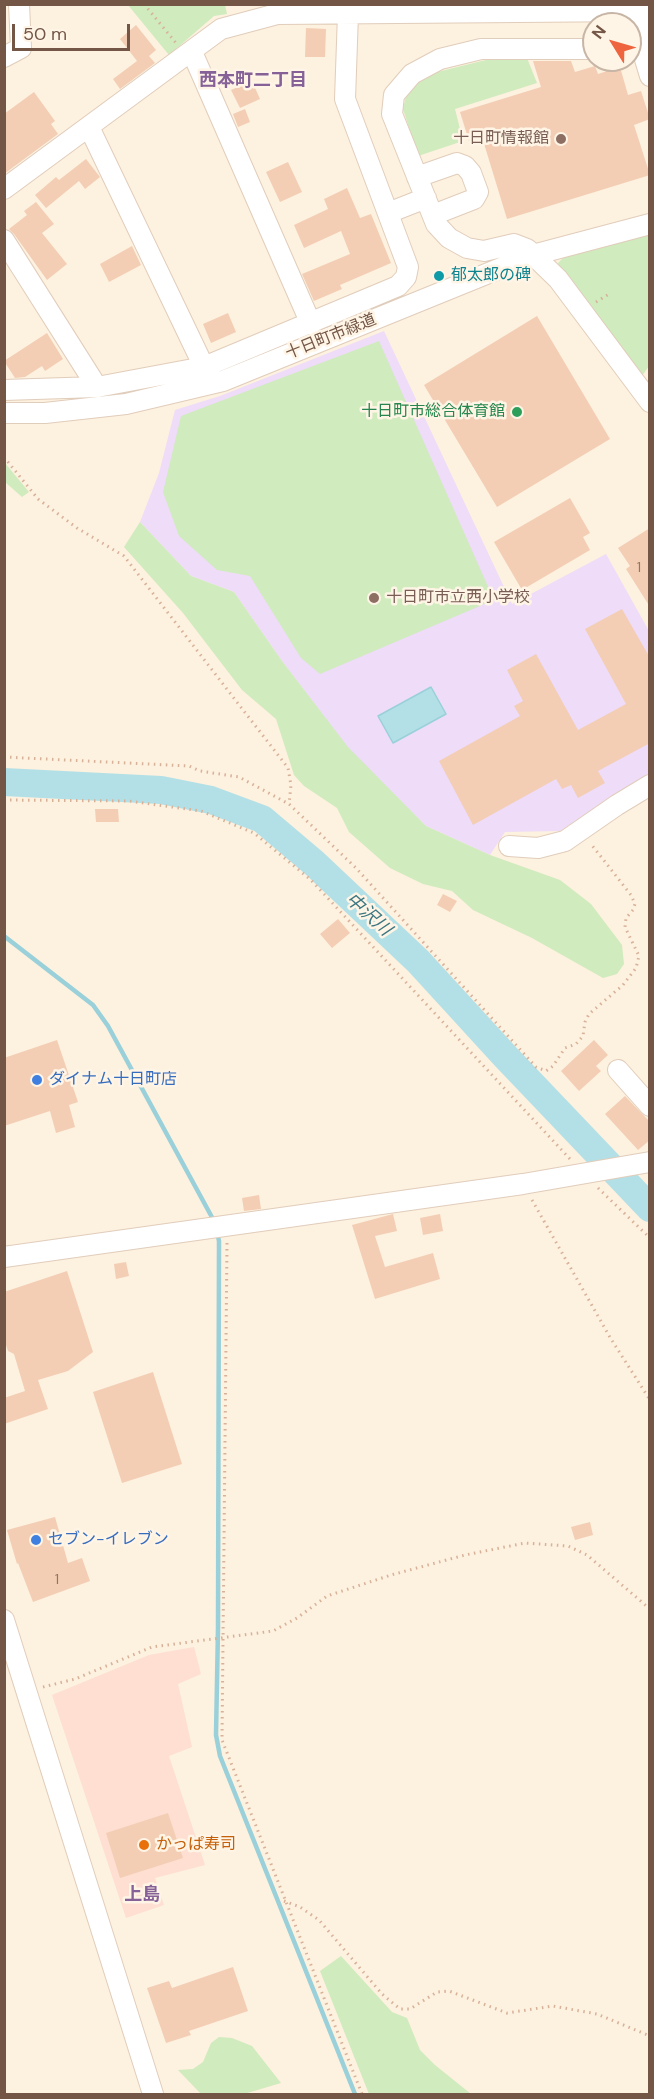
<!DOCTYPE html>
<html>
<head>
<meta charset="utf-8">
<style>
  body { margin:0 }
  #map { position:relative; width:654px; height:2099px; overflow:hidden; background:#fdf1df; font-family:"DM Sans",sans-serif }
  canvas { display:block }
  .frame { position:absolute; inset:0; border:6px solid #745646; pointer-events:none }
  .north { position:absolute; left:582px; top:12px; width:60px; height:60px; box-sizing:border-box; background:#fff5e6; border:2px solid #c7b5a6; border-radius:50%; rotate:307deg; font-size:16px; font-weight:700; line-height:24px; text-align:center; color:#745646 }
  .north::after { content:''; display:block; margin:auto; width:21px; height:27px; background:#ed643e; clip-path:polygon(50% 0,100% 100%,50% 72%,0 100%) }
  .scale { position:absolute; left:12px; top:24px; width:118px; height:27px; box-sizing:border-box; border:3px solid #745646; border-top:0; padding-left:8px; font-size:18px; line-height:21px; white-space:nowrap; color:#745646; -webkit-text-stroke:4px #fff5e6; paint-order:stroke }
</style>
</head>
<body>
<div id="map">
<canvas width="654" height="2099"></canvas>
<div class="frame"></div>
<div class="north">N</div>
<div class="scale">50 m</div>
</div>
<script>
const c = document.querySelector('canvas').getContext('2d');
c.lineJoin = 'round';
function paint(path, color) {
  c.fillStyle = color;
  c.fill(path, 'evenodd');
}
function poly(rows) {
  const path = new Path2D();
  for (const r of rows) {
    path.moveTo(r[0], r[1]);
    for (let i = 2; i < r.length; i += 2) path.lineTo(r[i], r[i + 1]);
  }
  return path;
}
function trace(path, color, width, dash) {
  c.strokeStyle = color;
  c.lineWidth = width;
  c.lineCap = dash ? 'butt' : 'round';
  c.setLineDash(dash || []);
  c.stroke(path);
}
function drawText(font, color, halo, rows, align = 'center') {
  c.font = font + ' "DM Sans","Noto Sans JP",sans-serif';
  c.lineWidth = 5;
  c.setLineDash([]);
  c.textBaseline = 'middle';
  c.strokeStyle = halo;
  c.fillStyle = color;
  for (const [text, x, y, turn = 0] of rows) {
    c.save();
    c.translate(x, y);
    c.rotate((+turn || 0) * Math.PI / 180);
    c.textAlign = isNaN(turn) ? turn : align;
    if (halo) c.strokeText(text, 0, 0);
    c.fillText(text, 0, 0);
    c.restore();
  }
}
paint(poly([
  [194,1647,201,1674,178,1684,192,1747,169,1756,205,1865,155,1878,164,1905,126,1918,52,1695,149,1655]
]), '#fedfd2');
paint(poly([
  [384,331,512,604,606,554,649,631,649,775,560,831,505,832,490,855,426,826,348,748,282,661,234,592,191,576,140,522,159,473,175,410,220,396]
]), '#eedcf9');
paint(poly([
  [128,5,225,5,227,14,214,16,169,55],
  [494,58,527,58,537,83,455,109,463,141,418,156,403,109,406,96,415,85,433,73],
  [649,232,649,366,642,376,560,275,558,263,563,258,621,239],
  [379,341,494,600,320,674,301,658,250,576,217,570,179,536,163,492,181,416],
  [5,463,29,492,22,497,5,482],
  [140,522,191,576,234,592,282,661,348,747,426,826,490,855,560,880,591,904,622,945,624,964,617,974,603,978,532,938,473,910,452,891,423,884,390,868,349,832,337,808,304,786,294,775,276,719,242,690,183,613,124,547],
  [341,1956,392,2012,407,2018,420,2050,435,2065,471,2094,369,2094,320,1971],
  [219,2037,232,2038,252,2046,281,2083,244,2094,201,2094,178,2070,193,2069,203,2062,211,2043]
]), '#d0ebbd');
const water = poly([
  [431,687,446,714,393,743,378,716,431,687]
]);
paint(water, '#b3e0e7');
trace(water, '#99d0d9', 1.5);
trace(poly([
  [4,936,93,1005,108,1026,214,1221],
  [217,1232,219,1241,218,1628,216,1735,220,1756,355,2094]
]), '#99d0d9', 4.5);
trace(poly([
  [4,782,161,790,211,800,262,819,314,863,418,961,505,1056,650,1208]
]), '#b3e0e7', 28);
paint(poly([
  [136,25,156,50,149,56,155,63,120,89,113,79,137,61,120,39],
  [306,28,326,29,325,57,305,57],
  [533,61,571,61,575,72,595,66,598,74,620,67,628,95,641,91,650,119,634,125,650,175,507,219,482,137,469,141,460,112,541,87],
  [252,81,260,99,240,108,231,90],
  [34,92,55,121,51,124,58,134,4,174,4,114],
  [245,109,250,122,238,127,233,114],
  [86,159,100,177,85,189,79,181,46,208,35,195,56,177,59,180],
  [288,162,302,192,280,202,266,172],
  [347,188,360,218,371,214,391,263,340,285,342,289,314,301,302,274,350,254,341,231,304,248,294,225,328,209,324,199],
  [36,202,54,224,42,233,67,264,47,280,14,234,9,229,27,215,24,211],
  [132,246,141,265,109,282,100,264],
  [228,313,236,332,211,343,203,324],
  [537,316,610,439,497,507,424,385],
  [47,333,63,359,45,371,42,366,25,377,15,378,4,361],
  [570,498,590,533,583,537,590,550,522,590,494,542],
  [650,528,650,607,626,569,630,566,618,548],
  [622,609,650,658,650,743,598,771,605,783,578,798,571,785,562,789,556,779,473,825,439,761,520,716,514,706,523,701,507,670,536,654,578,730,626,704,585,629],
  [95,809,118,809,119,822,96,822],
  [443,894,457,901,450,912,437,905],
  [338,919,350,933,332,948,320,934],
  [57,1040,78,1102,69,1105,75,1127,56,1133,50,1111,4,1126,4,1058],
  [594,1040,608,1055,596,1066,601,1071,579,1091,561,1071],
  [625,1096,650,1122,650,1140,638,1150,605,1114],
  [259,1195,261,1209,244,1211,242,1198],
  [393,1214,397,1231,375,1236,385,1267,433,1253,440,1279,375,1299,352,1225],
  [440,1214,443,1231,423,1235,420,1218],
  [126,1262,129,1276,116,1279,114,1264],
  [67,1271,93,1352,68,1371,38,1380,48,1409,4,1424,4,1398,25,1391,14,1354,8,1351,4,1339,4,1292],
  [153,1372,182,1464,122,1483,93,1392],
  [55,1517,68,1563,82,1558,90,1581,33,1602,18,1563,17,1564,7,1530],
  [590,1522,593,1535,575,1540,571,1527],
  [168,1813,183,1858,120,1878,106,1833],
  [233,1967,248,2011,189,2031,191,2035,166,2043,147,1988,169,1981,172,1988]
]), '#f3ceb5');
const minor = poly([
  [639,4,641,46,650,76],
  [594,49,481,49,440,59,412,74,394,95,392,114,436,224,449,238,467,248,484,251,514,244,527,249,558,279,650,402],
  [192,52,311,324],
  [4,57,21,48,19,4],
  [89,127,204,367],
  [417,177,457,163,465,166,471,173,478,192,474,199,433,215],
  [4,189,221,29,277,14,638,11,650,15],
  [388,213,426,198],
  [4,240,97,387],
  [4,390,97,387,204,367,398,286,406,277,408,267,345,99,348,14],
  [4,413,45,413,126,404,223,381,533,255,650,224],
  [509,846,538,848,565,841,617,805,650,785],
  [618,1070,650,1106],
  [4,1257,523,1184,650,1162],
  [4,1620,153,2094]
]);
trace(minor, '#e1cdbb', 22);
trace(poly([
  [144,4,176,43],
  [596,302,609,294],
  [4,457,38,499,77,528,124,556,288,768,291,785,289,804,356,868,536,1067,546,1071,553,1066,565,1048,576,1044,583,1036,585,1022,589,1014,623,985,636,968,639,956,625,927,626,918,633,910,635,904,631,895,591,844],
  [4,757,189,766,200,771,239,777,289,804],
  [4,800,129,801,201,811,254,833,311,880,570,1159],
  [598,1188,650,1238],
  [532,1200,611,1339,650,1400],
  [227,1243,222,1740,362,2094],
  [43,1687,75,1679,152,1647,273,1631,297,1618,327,1596,391,1575,465,1555,525,1543,568,1546,587,1555,650,1609],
  [284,1901,300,1907,319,1920,382,1994,400,2009,410,2009,437,1992,449,1991,507,2013,553,2006,597,2014,650,2036]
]), '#d8b199', 3, [1.5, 4.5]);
trace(minor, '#fff', 20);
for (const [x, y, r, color] of [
  [561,139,6,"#8d6e63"],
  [439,276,6,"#0f9aa8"],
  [517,412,6,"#2e9e5b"],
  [374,598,6,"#8d6e63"],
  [37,1080,6,"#3f7fe0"],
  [36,1540,6,"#3f7fe0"],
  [144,1845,6,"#e8710a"]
]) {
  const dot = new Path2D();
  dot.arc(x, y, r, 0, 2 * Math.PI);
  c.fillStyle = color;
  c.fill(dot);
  trace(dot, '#fff5e6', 2);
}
drawText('14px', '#947462', null, [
  ["1",639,568],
  ["1",57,1580]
]);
drawText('16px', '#785e54', '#fff5e6', [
  ["十日町情報館",549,139],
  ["十日町市立西小学校",386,598,"left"]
], 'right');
drawText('16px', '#0d838f', '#fff5e6', [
  ["郁太郎の碑",451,276]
], 'left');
drawText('16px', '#745646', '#fff5e6', [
  ["十日町市緑道",331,337,-22]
]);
drawText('16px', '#27864d', '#fff5e6', [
  ["十日町市総合体育館",505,412]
], 'right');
drawText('16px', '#366cbe', '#fff5e6', [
  ["ダイナム十日町店",49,1080],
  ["セブン-イレブン",48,1540]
], 'left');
drawText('16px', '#c56008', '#fff5e6', [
  ["かっぱ寿司",156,1845]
], 'left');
drawText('bold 18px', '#856198', '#fff5e6', [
  ["西本町二丁目",253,81],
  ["上島",142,1895]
]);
drawText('italic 18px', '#3c7782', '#fff5e6', [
  ["中沢川",368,915,42]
]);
</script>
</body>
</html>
